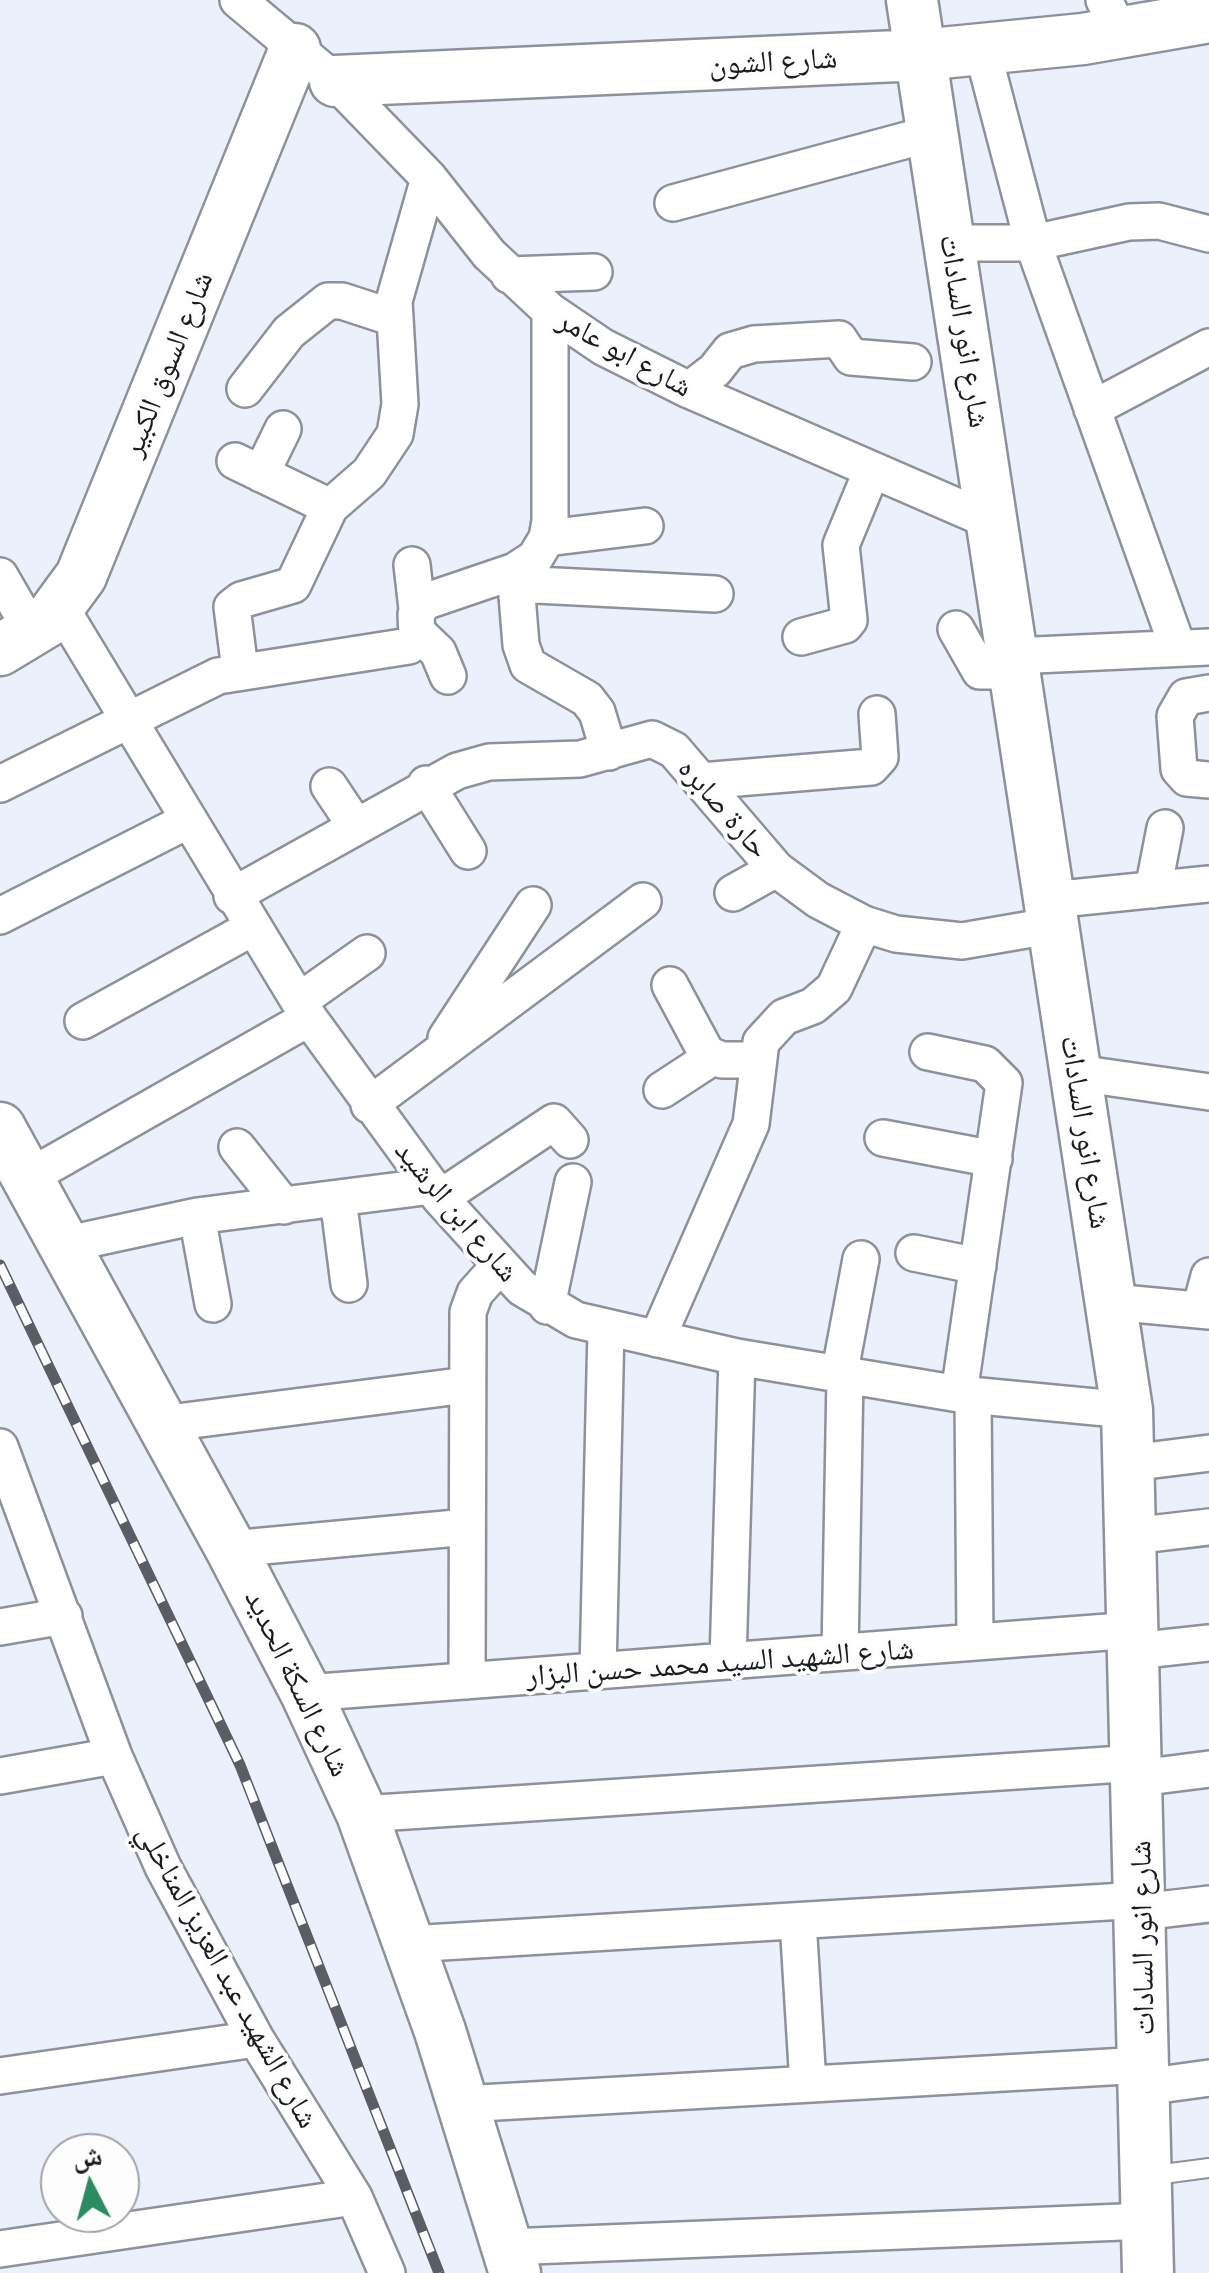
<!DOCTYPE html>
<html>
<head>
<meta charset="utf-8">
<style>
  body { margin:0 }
  #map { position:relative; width:1209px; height:2273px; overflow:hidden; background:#ebf0fb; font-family:"Exo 2","Noto Naskh Arabic",sans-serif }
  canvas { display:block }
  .north { position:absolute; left:40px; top:2133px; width:100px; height:100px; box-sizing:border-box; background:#fdfdfd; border:2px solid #a2a3a4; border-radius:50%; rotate:354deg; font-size:28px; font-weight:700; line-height:40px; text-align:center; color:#1a1c1f }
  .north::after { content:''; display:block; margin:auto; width:35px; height:45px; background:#2c8b63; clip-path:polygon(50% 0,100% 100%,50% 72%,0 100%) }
</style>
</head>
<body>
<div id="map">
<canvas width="1209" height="2273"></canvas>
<div class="north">ش</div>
</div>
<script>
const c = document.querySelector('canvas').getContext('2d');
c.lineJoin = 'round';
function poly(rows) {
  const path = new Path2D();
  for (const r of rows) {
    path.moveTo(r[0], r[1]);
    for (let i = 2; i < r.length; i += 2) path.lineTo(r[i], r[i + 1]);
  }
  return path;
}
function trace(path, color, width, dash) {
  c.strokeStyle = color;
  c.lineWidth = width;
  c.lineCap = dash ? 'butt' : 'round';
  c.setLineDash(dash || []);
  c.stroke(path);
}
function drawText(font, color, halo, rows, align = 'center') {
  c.font = font + ' "Exo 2","Noto Naskh Arabic",sans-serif';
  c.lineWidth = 8;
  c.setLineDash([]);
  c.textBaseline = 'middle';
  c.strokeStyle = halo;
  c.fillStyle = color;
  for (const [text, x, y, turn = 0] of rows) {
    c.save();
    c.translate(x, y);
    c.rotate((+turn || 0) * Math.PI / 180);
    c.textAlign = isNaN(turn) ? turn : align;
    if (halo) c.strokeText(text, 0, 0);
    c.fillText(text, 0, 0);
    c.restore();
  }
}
const lane = poly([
  [1148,2176,1209,2168]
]);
const street = poly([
  [238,0,335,81,429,178,489,254,550,311,603,347,689,390,995,523],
  [1104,0,1121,34],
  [982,49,1033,243,1178,648],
  [673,203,933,133],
  [951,243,1033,243,1129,222,1159,221,1209,234],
  [509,275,594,272],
  [245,389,289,332,328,301,342,301,394,318],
  [689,390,715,370,730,351,754,344,839,339,851,357,913,362],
  [1092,409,1209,347],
  [235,461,330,507],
  [261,474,283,429],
  [547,538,645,526],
  [412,565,417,609],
  [515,571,521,645,528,665,587,699,597,712,609,752],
  [0,576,33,633],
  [516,584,715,594],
  [61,608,309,1018,440,1198,522,1288,576,1320,737,1357,959,1394,1127,1410],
  [956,629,980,671,1016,671],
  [418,633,438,652,448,676],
  [801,637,845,625,849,620,841,545,872,470],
  [1014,656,1209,647],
  [240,670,232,607,241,600,293,585,330,507,369,473,395,434,400,404,394,301,429,178],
  [1209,693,1186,697,1175,716,1179,769,1187,778,1209,780],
  [701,781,871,767,880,757,877,714],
  [0,784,218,676,409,646,417,639,416,614,424,602,515,571,535,558,547,538,550,521,550,311],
  [426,784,468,851],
  [329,786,355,825],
  [1153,890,1165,828],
  [733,893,776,869],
  [232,896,457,771,489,762,580,759,652,739,674,750,776,869,818,900,864,924,896,934,962,941,1055,925],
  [1051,900,1209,884],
  [0,916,187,821],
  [670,985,707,1054,722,1060,757,1060],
  [299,1001,367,953],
  [83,1021,252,928],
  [446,1038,533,905],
  [928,1052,985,1064,1004,1083,959,1394],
  [1077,1073,1209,1092],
  [662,1090,711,1058],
  [369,1105,643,901],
  [883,1138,994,1159],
  [237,1147,284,1206],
  [27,1178,309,1018],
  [338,1198,349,1284],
  [440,1198,554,1122,570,1140],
  [197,1216,213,1304],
  [63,1245,197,1216,432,1186],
  [914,1253,978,1266],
  [1112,1302,1209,1311],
  [547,1306,573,1182],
  [1200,1310,1209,1276],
  [657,1339,751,1124,761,1042,784,1017,813,1006,834,988,864,924],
  [839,1376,861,1259],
  [973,1396,975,1642],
  [161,1424,467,1385],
  [0,1447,114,1756,163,1867,256,2039,354,2197,387,2273],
  [1130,1463,1209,1453],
  [1132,1536,1209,1527],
  [231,1549,467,1527],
  [0,1627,64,1616],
  [1135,1651,1209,1643],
  [840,1652,845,1377],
  [728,1661,737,1357],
  [598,1671,606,1329],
  [467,1681,468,1312,475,1293,500,1265],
  [306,1693,1134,1630],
  [0,1776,114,1756],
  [1139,1778,1209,1769],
  [362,1814,1138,1763],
  [1141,1912,1209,1904],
  [798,1921,808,2084],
  [409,1944,1141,1900],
  [0,2076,256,2039],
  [1144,2087,1209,2078],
  [462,2104,1144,2065],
  [507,2247,1147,2221],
  [0,2249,354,2197]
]);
const secondary = poly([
  [912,0,1127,1410,1148,2273],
  [335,81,921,55,1083,39,1209,17],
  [0,650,48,621,81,576,295,49],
  [0,1128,231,1549,306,1693,362,1814,440,2031,515,2273]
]);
trace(lane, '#8d919a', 22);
trace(street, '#8d919a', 40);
trace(secondary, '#8d919a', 55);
trace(lane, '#fff', 18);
trace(street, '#fff', 35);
trace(secondary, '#fff', 50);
const rail = poly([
  [0,1265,240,1765,439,2273]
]);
trace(rail, '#5a5d63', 11);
trace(rail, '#fdfdfd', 8, [22]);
drawText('30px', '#1a1c1f', '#fdfdfd', [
  ["شارع الشون",773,61,-3],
  ["شارع انور السادات",965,331,81],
  ["شارع ابو عامر",625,353,29],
  ["شارع السوق الكبير",167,364,-68],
  ["حارة صابره",724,808,49],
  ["شارع انور السادات",1086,1132,81],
  ["شارع ابن الرشيد",457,1211,50],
  ["شارع الشهيد السيد محمد حسن البزار",720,1662,-4],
  ["شارع السكة الحديد",298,1683,64],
  ["شارع انور السادات",1142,1938,-91],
  ["شارع الشهيد عبد العزيز المناخلي",228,1976,61]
]);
</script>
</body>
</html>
